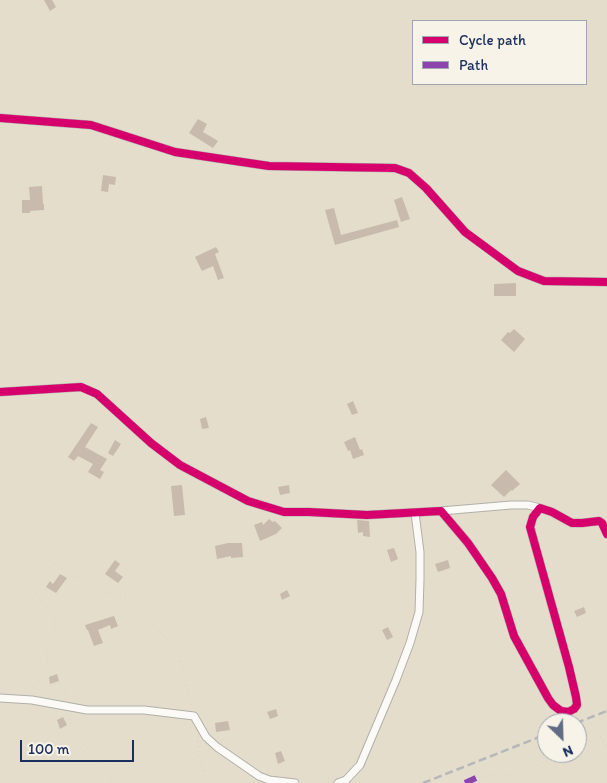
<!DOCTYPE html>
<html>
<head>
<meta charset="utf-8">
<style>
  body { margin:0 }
  #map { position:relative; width:607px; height:783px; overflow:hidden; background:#e4ddcc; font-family:Itim,sans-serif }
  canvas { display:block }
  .legend { position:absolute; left:412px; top:20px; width:175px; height:65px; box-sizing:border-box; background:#f7f3e8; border:1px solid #9fa5b1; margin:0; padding:6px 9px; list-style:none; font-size:15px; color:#1b2f5e }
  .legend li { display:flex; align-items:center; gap:10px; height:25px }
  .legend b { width:25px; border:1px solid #9fa5b1 }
  .north { position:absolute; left:537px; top:713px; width:50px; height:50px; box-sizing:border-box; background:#f7f3e8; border:1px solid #9fa5b1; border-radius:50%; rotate:156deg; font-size:14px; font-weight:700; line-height:20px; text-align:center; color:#1b2f5e }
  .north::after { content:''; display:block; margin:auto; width:18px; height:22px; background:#616c84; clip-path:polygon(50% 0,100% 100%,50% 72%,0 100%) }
  .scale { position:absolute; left:20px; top:740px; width:114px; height:22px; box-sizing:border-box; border:2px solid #1b2f5e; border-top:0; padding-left:6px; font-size:15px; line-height:18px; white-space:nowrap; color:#1b2f5e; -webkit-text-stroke:4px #f7f3e8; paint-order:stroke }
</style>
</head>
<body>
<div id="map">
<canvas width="607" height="783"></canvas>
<ul class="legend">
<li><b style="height:6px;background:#d6006c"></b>Cycle path</li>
<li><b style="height:6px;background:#8e44ad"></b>Path</li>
</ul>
<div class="north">N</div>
<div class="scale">100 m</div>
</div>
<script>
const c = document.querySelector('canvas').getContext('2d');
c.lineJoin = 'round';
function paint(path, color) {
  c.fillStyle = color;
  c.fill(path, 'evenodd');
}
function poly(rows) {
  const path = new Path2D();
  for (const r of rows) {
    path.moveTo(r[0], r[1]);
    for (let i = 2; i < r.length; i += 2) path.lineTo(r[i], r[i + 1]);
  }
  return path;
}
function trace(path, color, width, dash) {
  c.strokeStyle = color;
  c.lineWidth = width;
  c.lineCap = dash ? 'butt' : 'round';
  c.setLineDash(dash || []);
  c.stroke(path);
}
paint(poly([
  [44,0,52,0,56,7,50,11],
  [198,119,207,124,203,132,218,141,213,148,189,133],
  [103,175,116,177,115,185,109,184,108,192,101,191],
  [42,186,43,204,44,204,44,210,30,211,30,213,22,213,22,200,30,200,29,187],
  [402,197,410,219,401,222,394,200],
  [334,208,341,235,397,220,399,227,335,245,325,210],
  [216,247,219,252,215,254,224,278,218,280,213,266,202,271,195,257],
  [516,283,516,296,494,296,494,284],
  [514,329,525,339,514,352,501,340,508,332,510,333],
  [353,401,358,413,352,415,347,404],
  [206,417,209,428,202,429,200,419],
  [91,423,98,427,85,447,107,459,100,470,104,472,100,479,88,472,93,464,78,456,74,461,68,457],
  [355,437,360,450,362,449,364,455,353,459,350,450,348,451,344,442],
  [115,440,121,444,113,456,108,453],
  [506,470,520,484,512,491,511,490,504,497,491,485],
  [182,485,185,515,174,516,171,486],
  [289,485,290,493,280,495,278,487],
  [269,519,273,522,275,521,282,528,276,534,260,541,254,525,262,522,263,525],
  [357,520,369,521,370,537,363,536,363,532,358,533],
  [228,543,242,543,243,557,231,558,231,556,217,559,215,546],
  [394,548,398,559,391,562,387,550],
  [115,560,120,564,115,571,123,577,118,583,105,574],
  [448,560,450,568,438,572,435,564],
  [60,574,67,578,56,593,46,587,50,581,53,584],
  [287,590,290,596,282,600,280,594],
  [584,607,586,613,577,617,574,611],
  [114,616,118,626,111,629,110,625,98,630,103,643,94,646,88,630,87,630,85,625],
  [388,627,393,637,387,640,382,630],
  [57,674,59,681,50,684,49,677],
  [276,709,278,716,270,719,267,712],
  [63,717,67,725,60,729,57,720],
  [228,721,230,730,216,732,215,723],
  [281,751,285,761,278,764,275,753]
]), '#c8bbad');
const street = poly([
  [0,118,91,125,175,152,269,166,395,168,409,173,426,188,465,232,518,271,544,281,607,282],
  [0,392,81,387,97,394,151,443,180,465,248,501,284,512,309,512,367,515,441,511,468,543,492,578,501,594,514,636,548,698,553,705,561,711,568,712,574,709,577,705,576,697,569,667,530,527,533,517,540,508,552,512,572,523,582,523,599,521,602,523,607,534],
  [441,511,511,505,528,505,540,508],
  [0,698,32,700,87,710,144,710,194,716,206,737,217,747,246,767,259,776,269,780,295,783],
  [338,783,346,780,360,765,396,680,410,643,419,612,420,579,420,552,415,513]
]);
trace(street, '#b1afa9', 9);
trace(poly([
  [64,699,67,690,64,683,46,686,39,683,42,671,48,660,45,650,55,636,54,627,56,620,37,595,31,585,43,574,53,564,66,572,106,592,128,599,138,605,150,622,157,628,168,640,177,654,182,666,184,678,189,694,192,708],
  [66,714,74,729,88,750,110,772,112,783],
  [197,736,199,754,206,783],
  [600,737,607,746],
  [577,747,607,734],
  [480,783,476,778,524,772,564,753]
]), '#d3d2d0', 1, [1, 4]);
trace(street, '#fbfaf7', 7);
trace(poly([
  [576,723,607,711],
  [423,783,547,734]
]), '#b5b7b9', 2.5, [8, 4]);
trace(poly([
  [465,783,476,778]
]), '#8e44ad', 6, [12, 6]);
trace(poly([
  [0,118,91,125,175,152,269,166,395,168,409,173,426,188,465,232,518,271,544,281,607,282],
  [0,392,81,387,97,394,151,443,180,465,248,501,284,512,309,512,367,515,441,511,468,543,492,578,501,594,514,636,548,698,553,705,561,711,568,712,574,709,577,705,576,697,569,667,530,527,533,517,540,508,552,512,572,523,582,523,599,521,602,523,607,534]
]), '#d6006c', 8);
</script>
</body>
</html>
